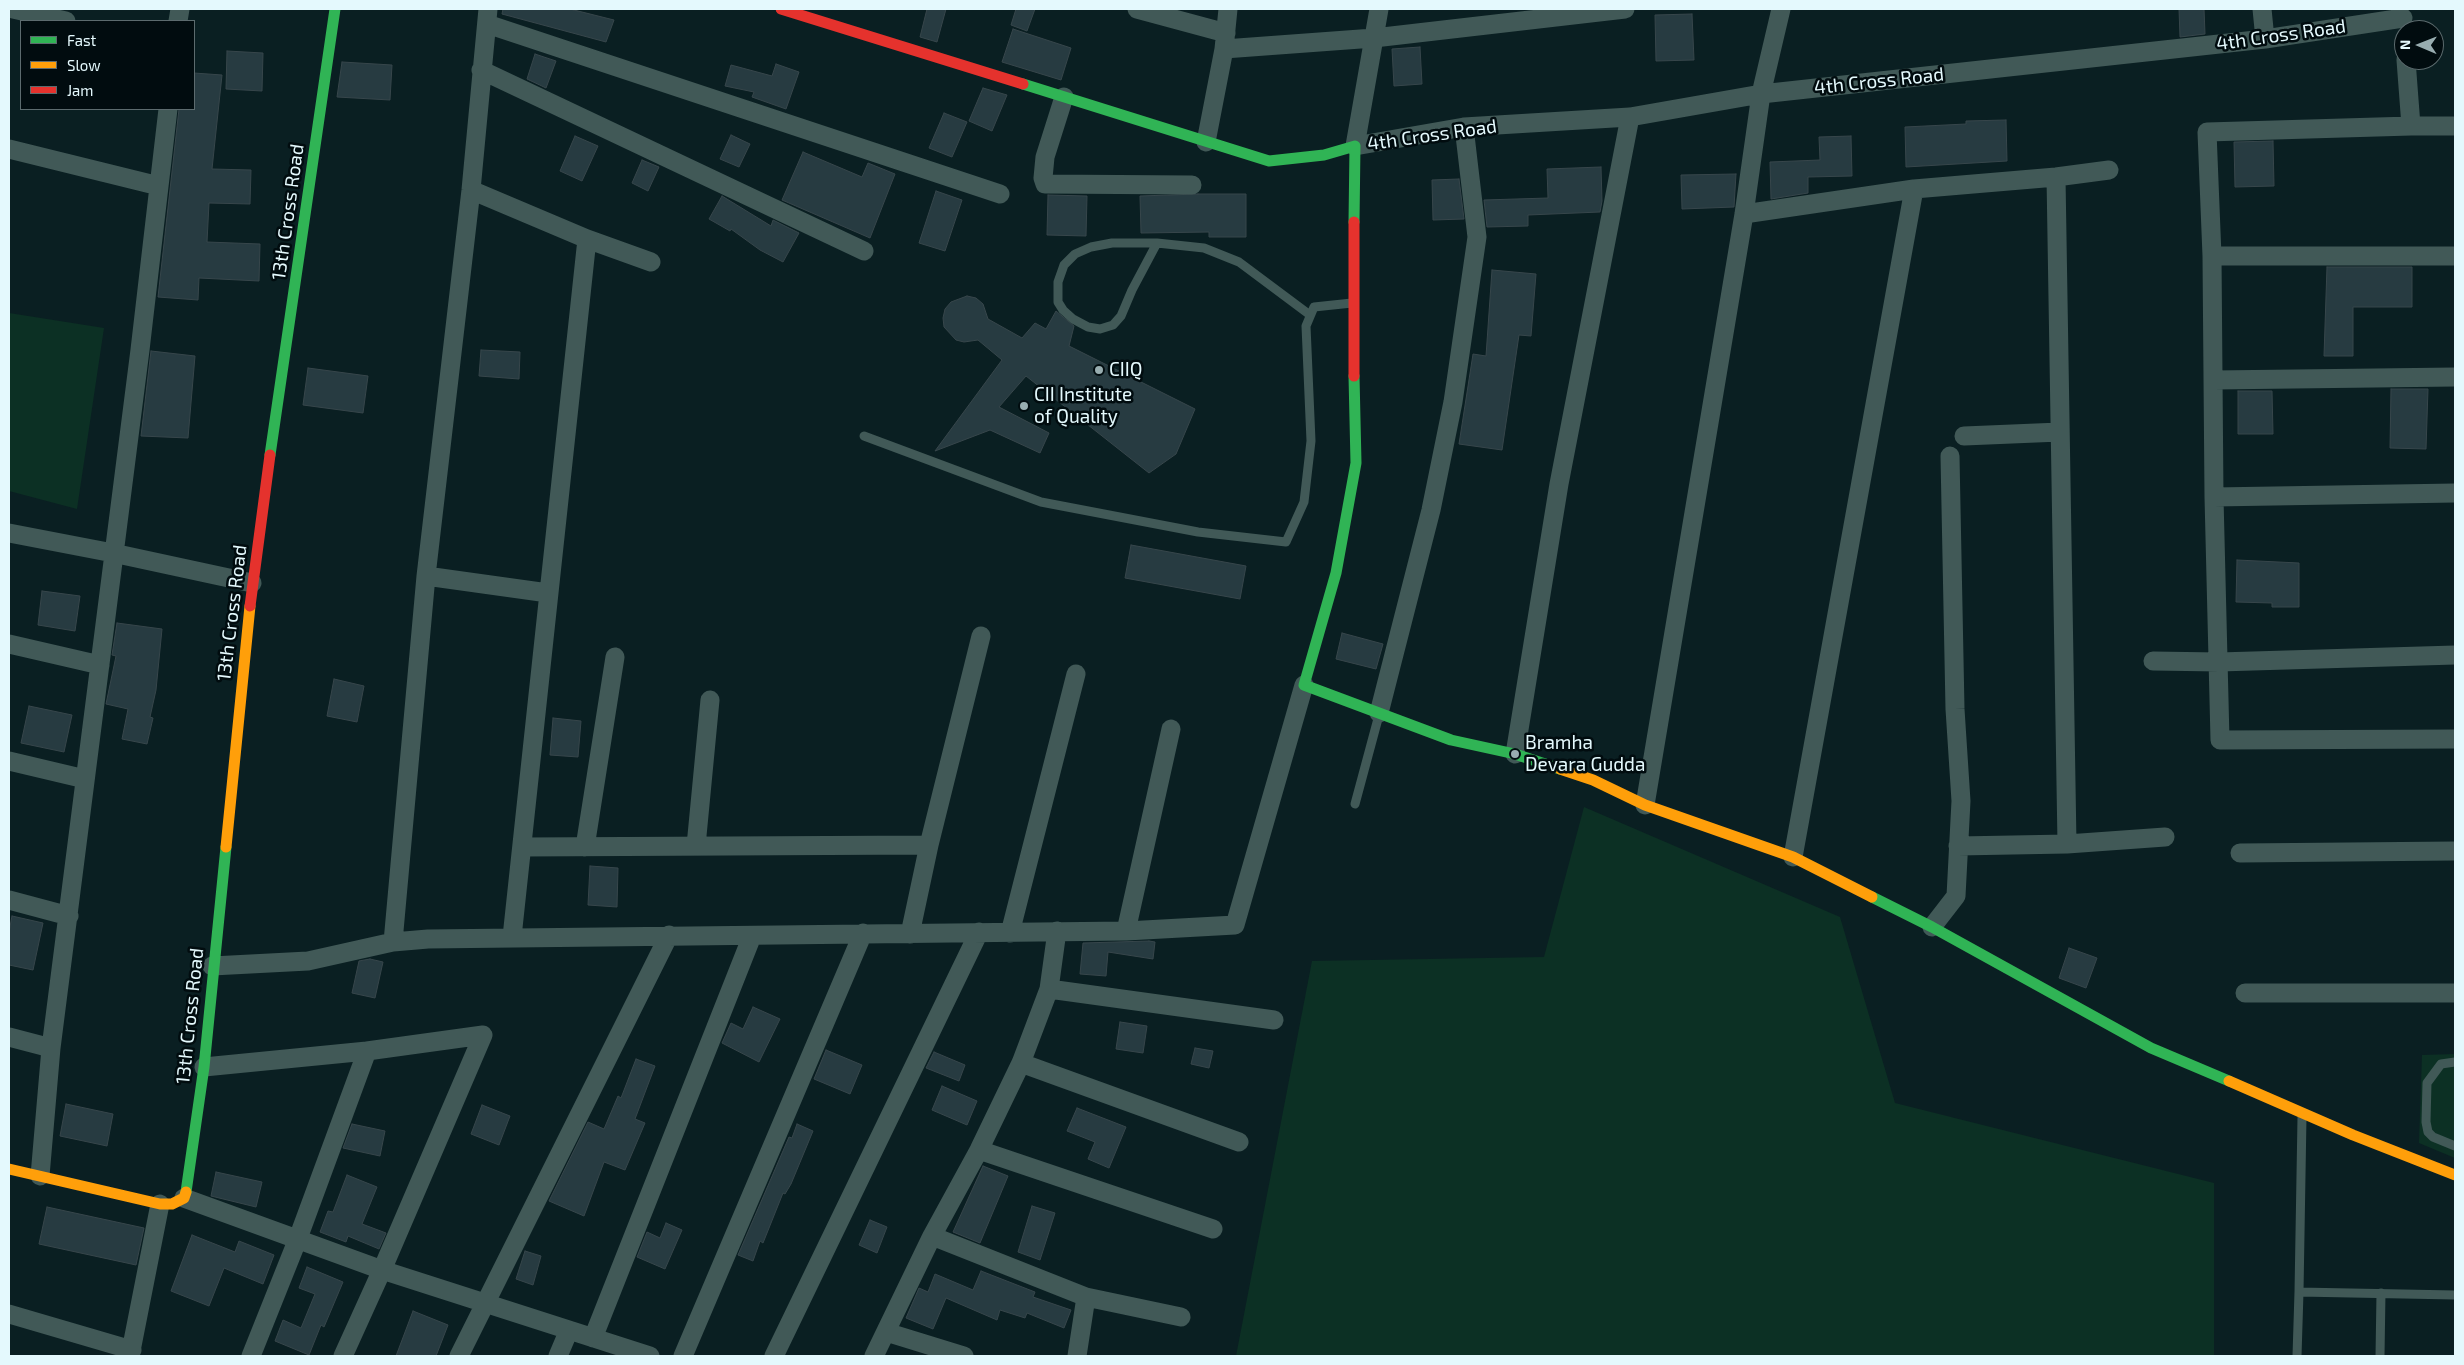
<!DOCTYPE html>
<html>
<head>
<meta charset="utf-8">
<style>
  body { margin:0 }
  #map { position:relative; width:2464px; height:1365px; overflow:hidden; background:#0a1f22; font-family:"Exo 2",sans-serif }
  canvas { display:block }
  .frame { position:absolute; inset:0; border:10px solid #e4f9fd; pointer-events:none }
  .legend { position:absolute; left:20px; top:20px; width:175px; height:90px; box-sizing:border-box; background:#010c0f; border:1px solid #5c6b6e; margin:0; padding:6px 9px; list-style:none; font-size:15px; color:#e4f9fd }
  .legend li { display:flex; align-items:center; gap:10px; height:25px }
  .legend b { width:25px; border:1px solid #5c6b6e }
  .north { position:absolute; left:2394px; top:20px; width:50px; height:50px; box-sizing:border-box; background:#010c0f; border:1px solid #5c6b6e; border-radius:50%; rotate:271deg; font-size:14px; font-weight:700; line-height:20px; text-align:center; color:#e4f9fd }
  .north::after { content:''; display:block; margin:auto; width:18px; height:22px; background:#98adb0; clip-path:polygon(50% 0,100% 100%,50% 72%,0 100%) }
</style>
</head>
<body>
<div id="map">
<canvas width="2464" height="1365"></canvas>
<div class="frame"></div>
<ul class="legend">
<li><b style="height:6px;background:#30b455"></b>Fast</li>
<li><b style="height:6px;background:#ff9f0a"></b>Slow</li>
<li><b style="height:6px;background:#e5322d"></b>Jam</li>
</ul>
<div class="north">N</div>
</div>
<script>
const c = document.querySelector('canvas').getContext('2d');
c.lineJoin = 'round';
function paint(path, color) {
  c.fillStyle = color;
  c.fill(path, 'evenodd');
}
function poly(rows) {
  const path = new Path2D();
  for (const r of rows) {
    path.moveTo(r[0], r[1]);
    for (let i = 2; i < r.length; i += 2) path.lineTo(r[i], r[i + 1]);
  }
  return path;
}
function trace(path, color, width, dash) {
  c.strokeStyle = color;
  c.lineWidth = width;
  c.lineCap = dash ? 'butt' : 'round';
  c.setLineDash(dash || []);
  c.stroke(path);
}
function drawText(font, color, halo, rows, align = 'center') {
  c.font = font + ' "Exo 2",sans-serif';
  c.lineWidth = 5;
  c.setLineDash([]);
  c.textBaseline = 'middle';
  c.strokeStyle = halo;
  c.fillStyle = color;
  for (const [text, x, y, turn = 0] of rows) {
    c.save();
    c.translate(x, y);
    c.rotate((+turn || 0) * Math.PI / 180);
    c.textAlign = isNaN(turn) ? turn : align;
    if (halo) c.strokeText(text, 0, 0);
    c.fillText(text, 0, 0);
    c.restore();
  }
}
paint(poly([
  [9,313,104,328,77,509,9,491],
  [1584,807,1840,917,1895,1103,2214,1183,2214,1356,1236,1356,1312,961,1544,957],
  [2455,1054,2455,1158,2419,1143,2422,1055]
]), '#0c3024');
const building = poly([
  [503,9,570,9,614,20,606,42,502,14,503,9],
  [927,9,946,9,937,42,920,37,927,9],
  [1016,9,1035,9,1027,31,1011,25,1016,9],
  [2179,9,2204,9,2205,34,2180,37,2179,9],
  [1692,14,1694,60,1656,61,1655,15,1692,14],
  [1013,29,1071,48,1061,80,1002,62,1013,29],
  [1420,47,1422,84,1394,86,1392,49,1420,47],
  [227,51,263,53,262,91,226,89,227,51],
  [535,54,556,61,546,88,527,79,535,54],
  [342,62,392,65,390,100,337,97,342,62],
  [776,64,799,72,786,109,752,97,754,92,725,86,731,65,772,76,776,64],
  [194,73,222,75,212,169,251,170,250,204,209,203,207,242,260,244,259,281,199,278,198,300,158,297,179,109,194,109,194,73],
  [983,88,1007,95,992,131,969,121,983,88],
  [944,113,967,122,952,157,929,148,944,113],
  [2006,120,2007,161,1906,167,1905,127,1966,124,1966,121,2006,120],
  [731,135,750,144,739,167,720,159,731,135],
  [575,136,598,146,582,181,560,171,575,136],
  [1851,136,1852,176,1808,177,1808,193,1771,199,1770,162,1820,160,1819,137,1851,136],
  [2273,141,2274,186,2235,187,2234,142,2273,141],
  [803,152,862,177,868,163,895,174,870,238,782,200,803,152],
  [642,160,659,167,648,191,632,183,642,160],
  [1601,167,1602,201,1600,212,1528,215,1528,226,1487,227,1484,200,1548,198,1547,169,1601,167],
  [1736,174,1734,207,1682,209,1681,175,1736,174],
  [1459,179,1464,219,1433,220,1432,180,1459,179],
  [936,191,962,200,945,251,919,243,936,191],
  [1198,194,1246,194,1246,237,1209,237,1209,232,1141,233,1140,196,1198,194],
  [1048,195,1087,196,1086,236,1047,235,1048,195],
  [722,196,771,226,773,220,799,233,783,262,760,250,731,229,730,231,709,219,722,196],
  [2327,267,2412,267,2412,307,2353,307,2353,356,2324,356,2327,267],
  [1492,270,1536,274,1531,336,1519,335,1502,450,1459,444,1473,354,1486,356,1492,270],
  [967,296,976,298,983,304,988,319,1022,338,1035,323,1046,329,1056,311,1074,326,1069,346,1195,409,1176,454,1149,473,1026,376,999,407,1049,433,1040,453,990,430,935,451,1002,360,978,340,964,342,956,340,944,327,943,318,945,309,951,302,967,296],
  [481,350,520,352,519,379,479,376,481,350],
  [151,351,195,356,188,438,141,436,151,351],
  [308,368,368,376,363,413,303,405,308,368],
  [2391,389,2428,389,2426,449,2390,448,2391,389],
  [2238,391,2272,391,2273,434,2238,434,2238,391],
  [1131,545,1246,566,1240,599,1125,578,1131,545],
  [2237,560,2299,563,2299,607,2272,607,2272,603,2236,602,2237,560],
  [42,591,80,596,75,631,38,625,42,591],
  [117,623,162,629,156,690,150,717,153,718,147,744,122,739,128,709,106,704,116,656,112,655,117,623],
  [1342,633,1383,644,1376,669,1336,659,1342,633],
  [334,679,364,686,357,722,327,716,334,679],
  [29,706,72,715,64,752,21,743,29,706],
  [553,718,581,721,578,757,550,755,553,718],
  [590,866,618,868,617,907,588,905,590,866],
  [12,916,43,923,33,970,9,965,9,932,12,916],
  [1149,941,1155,942,1153,959,1108,952,1106,976,1080,974,1083,943,1149,941],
  [2069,948,2097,958,2086,988,2059,978,2069,948],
  [370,959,383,962,375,998,352,993,359,961,370,959],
  [753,1007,780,1019,759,1062,722,1043,731,1023,743,1029,753,1007],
  [1120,1022,1147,1026,1143,1053,1116,1049,1120,1022],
  [1195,1048,1213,1051,1209,1068,1191,1064,1195,1048],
  [826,1050,862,1065,850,1094,814,1079,826,1050],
  [934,1052,965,1065,959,1081,926,1068,934,1052],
  [636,1059,655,1066,635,1119,645,1123,625,1170,604,1162,584,1216,549,1201,588,1122,604,1129,618,1096,621,1098,636,1059],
  [942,1086,977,1101,967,1125,932,1110,942,1086],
  [66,1104,113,1114,107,1146,60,1136,66,1104],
  [482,1105,510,1116,499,1145,471,1134,482,1105],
  [1077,1108,1126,1127,1109,1168,1088,1159,1095,1142,1067,1131,1077,1108],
  [352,1124,385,1131,380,1156,343,1148,352,1124],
  [797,1124,813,1131,791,1184,785,1194,783,1193,763,1243,760,1241,753,1261,738,1255,789,1137,792,1138,797,1124],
  [983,1166,1008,1176,980,1243,953,1232,983,1166],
  [216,1172,262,1182,256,1207,211,1196,216,1172],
  [347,1175,377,1187,362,1224,386,1233,379,1249,348,1236,346,1242,320,1232,328,1211,333,1212,347,1175],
  [1032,1206,1055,1213,1040,1260,1018,1252,1032,1206],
  [47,1207,144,1228,136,1265,39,1244,47,1207],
  [870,1220,887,1227,877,1253,859,1245,870,1220],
  [666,1223,682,1230,665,1269,637,1257,647,1232,660,1238,666,1223],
  [192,1235,235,1252,239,1241,274,1255,263,1284,224,1268,209,1306,171,1291,192,1235],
  [525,1251,541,1256,533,1285,516,1279,525,1251],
  [307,1267,343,1282,324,1327,321,1325,309,1355,275,1341,283,1320,301,1328,315,1294,299,1288,307,1267],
  [981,1271,1035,1292,1033,1297,1071,1310,1064,1328,1027,1313,1025,1318,1000,1310,997,1320,946,1298,933,1329,906,1318,919,1288,928,1292,935,1274,973,1290,981,1271],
  [413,1311,448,1325,436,1356,396,1356,413,1311]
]);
paint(building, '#273b41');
trace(building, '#37464b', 1);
trace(poly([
  [1157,243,1132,290,1121,316,1113,325,1100,329,1088,327,1073,319,1063,310,1058,302,1058,282,1064,265,1075,254,1091,247,1112,243,1157,243,1204,248,1239,262,1310,315],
  [864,436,1041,502,1198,532,1286,542,1304,502,1311,441,1306,326,1314,307,1352,303],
  [1355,804,1379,715],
  [2455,1062,2441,1064,2427,1083,2426,1122,2428,1132,2433,1137,2455,1146],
  [2299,1292,2302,1117],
  [2297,1356,2299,1292,2455,1295],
  [2380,1356,2381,1293]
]), '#415957', 9);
trace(poly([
  [13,9,66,21],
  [1137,9,1226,33],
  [1379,9,1355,146,1464,127,1630,117,1761,94,2265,39,2403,18],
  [2262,9,2265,39],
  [178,21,180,9],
  [487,24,1000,194],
  [1224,49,1374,38,1625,9],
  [2406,60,2411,126,2455,126],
  [481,70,864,251],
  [1064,97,1045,157,1043,178,1045,184,1192,185],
  [2411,126,2207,132,2212,256,2214,497,2220,740,2455,739],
  [1206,142,1224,49,1228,9],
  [9,149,159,186],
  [2056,177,2067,844],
  [1914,189,2056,177,2109,170],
  [471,190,587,239,512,937],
  [1744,214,1914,189,1793,857],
  [587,239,651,262],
  [2212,256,2455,256],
  [2214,380,2455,377],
  [1964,436,2060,432],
  [2214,497,2455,493],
  [9,533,113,553,252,583],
  [426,576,548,593],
  [9,644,100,665],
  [2153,661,2219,662,2455,655],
  [1379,713,1431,510,1453,402,1477,237,1464,127],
  [1515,754,1559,484,1630,117],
  [9,761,85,779],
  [1645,805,1744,214,1761,94,1781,9],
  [696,846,710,700],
  [1958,846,2067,844,2165,837],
  [523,847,929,845],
  [585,847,615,657],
  [2240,853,2455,851],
  [9,900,69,916],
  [1932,927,1956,896,1961,801,1955,709,1950,456],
  [1126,931,1171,729],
  [1010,933,1076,674],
  [910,934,929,845,981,636],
  [393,942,426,576,471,190,488,9],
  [212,966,308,961,393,942,428,939,1126,931,1235,925,1304,685],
  [1049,989,1274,1020],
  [2245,993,2455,993],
  [9,1037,51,1048],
  [1021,1063,1239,1142],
  [204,1067,367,1051,297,1241,251,1356],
  [979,1150,1213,1229],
  [40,1176,51,1048,140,350,168,109],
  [184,1198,382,1270,650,1356],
  [932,1236,1086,1297,1077,1356],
  [1086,1297,1181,1317],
  [9,1314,132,1350],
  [886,1332,964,1356],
  [593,1338,752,936],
  [130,1356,160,1204],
  [343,1356,382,1270,483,1035,367,1051],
  [459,1356,669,935],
  [558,1356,569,1330],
  [683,1356,863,933],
  [774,1356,979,932],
  [874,1356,932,1236,979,1150,1021,1063,1049,989,1057,931]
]), '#415957', 19);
trace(poly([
  [1023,84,1269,161,1324,155,1355,146,1354,222],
  [1354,376,1356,463,1336,573,1304,685,1451,740,1515,754,1560,769],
  [270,455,335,9],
  [1872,897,1932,927,2151,1048,2229,1081],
  [186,1192,204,1067,226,847]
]), '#30b455', 11);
trace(poly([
  [1560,769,1593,780,1645,805,1793,857,1872,897],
  [226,847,250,606],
  [2229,1081,2353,1135,2455,1175],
  [9,1169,160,1204,172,1204,184,1198,186,1192]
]), '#ff9f0a', 11);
trace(poly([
  [781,9,1023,84],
  [1354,376,1354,222],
  [250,606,270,455]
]), '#e5322d', 11);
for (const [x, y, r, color] of [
  [1099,370,5,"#98adb0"],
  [1024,406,5,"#98adb0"],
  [1515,754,5,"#98adb0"]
]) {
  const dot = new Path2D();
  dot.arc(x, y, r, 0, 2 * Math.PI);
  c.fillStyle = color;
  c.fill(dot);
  trace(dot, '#010c0f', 2);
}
drawText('19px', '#e4f9fd', '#010c0f', [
  ["4th Cross Road",2281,35,-8],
  ["4th Cross Road",1879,81,-6],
  ["4th Cross Road",1432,135,-8],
  ["13th Cross Road",288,212,-82],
  ["13th Cross Road",232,613,-83],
  ["13th Cross Road",190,1016,-84]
]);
drawText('19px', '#e4f9fd', '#010c0f', [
  ["CIIQ",1109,370],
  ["CII Institute",1034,395],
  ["of Quality",1034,417],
  ["Bramha",1525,743],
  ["Devara Gudda",1525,765]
], 'left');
</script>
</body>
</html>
